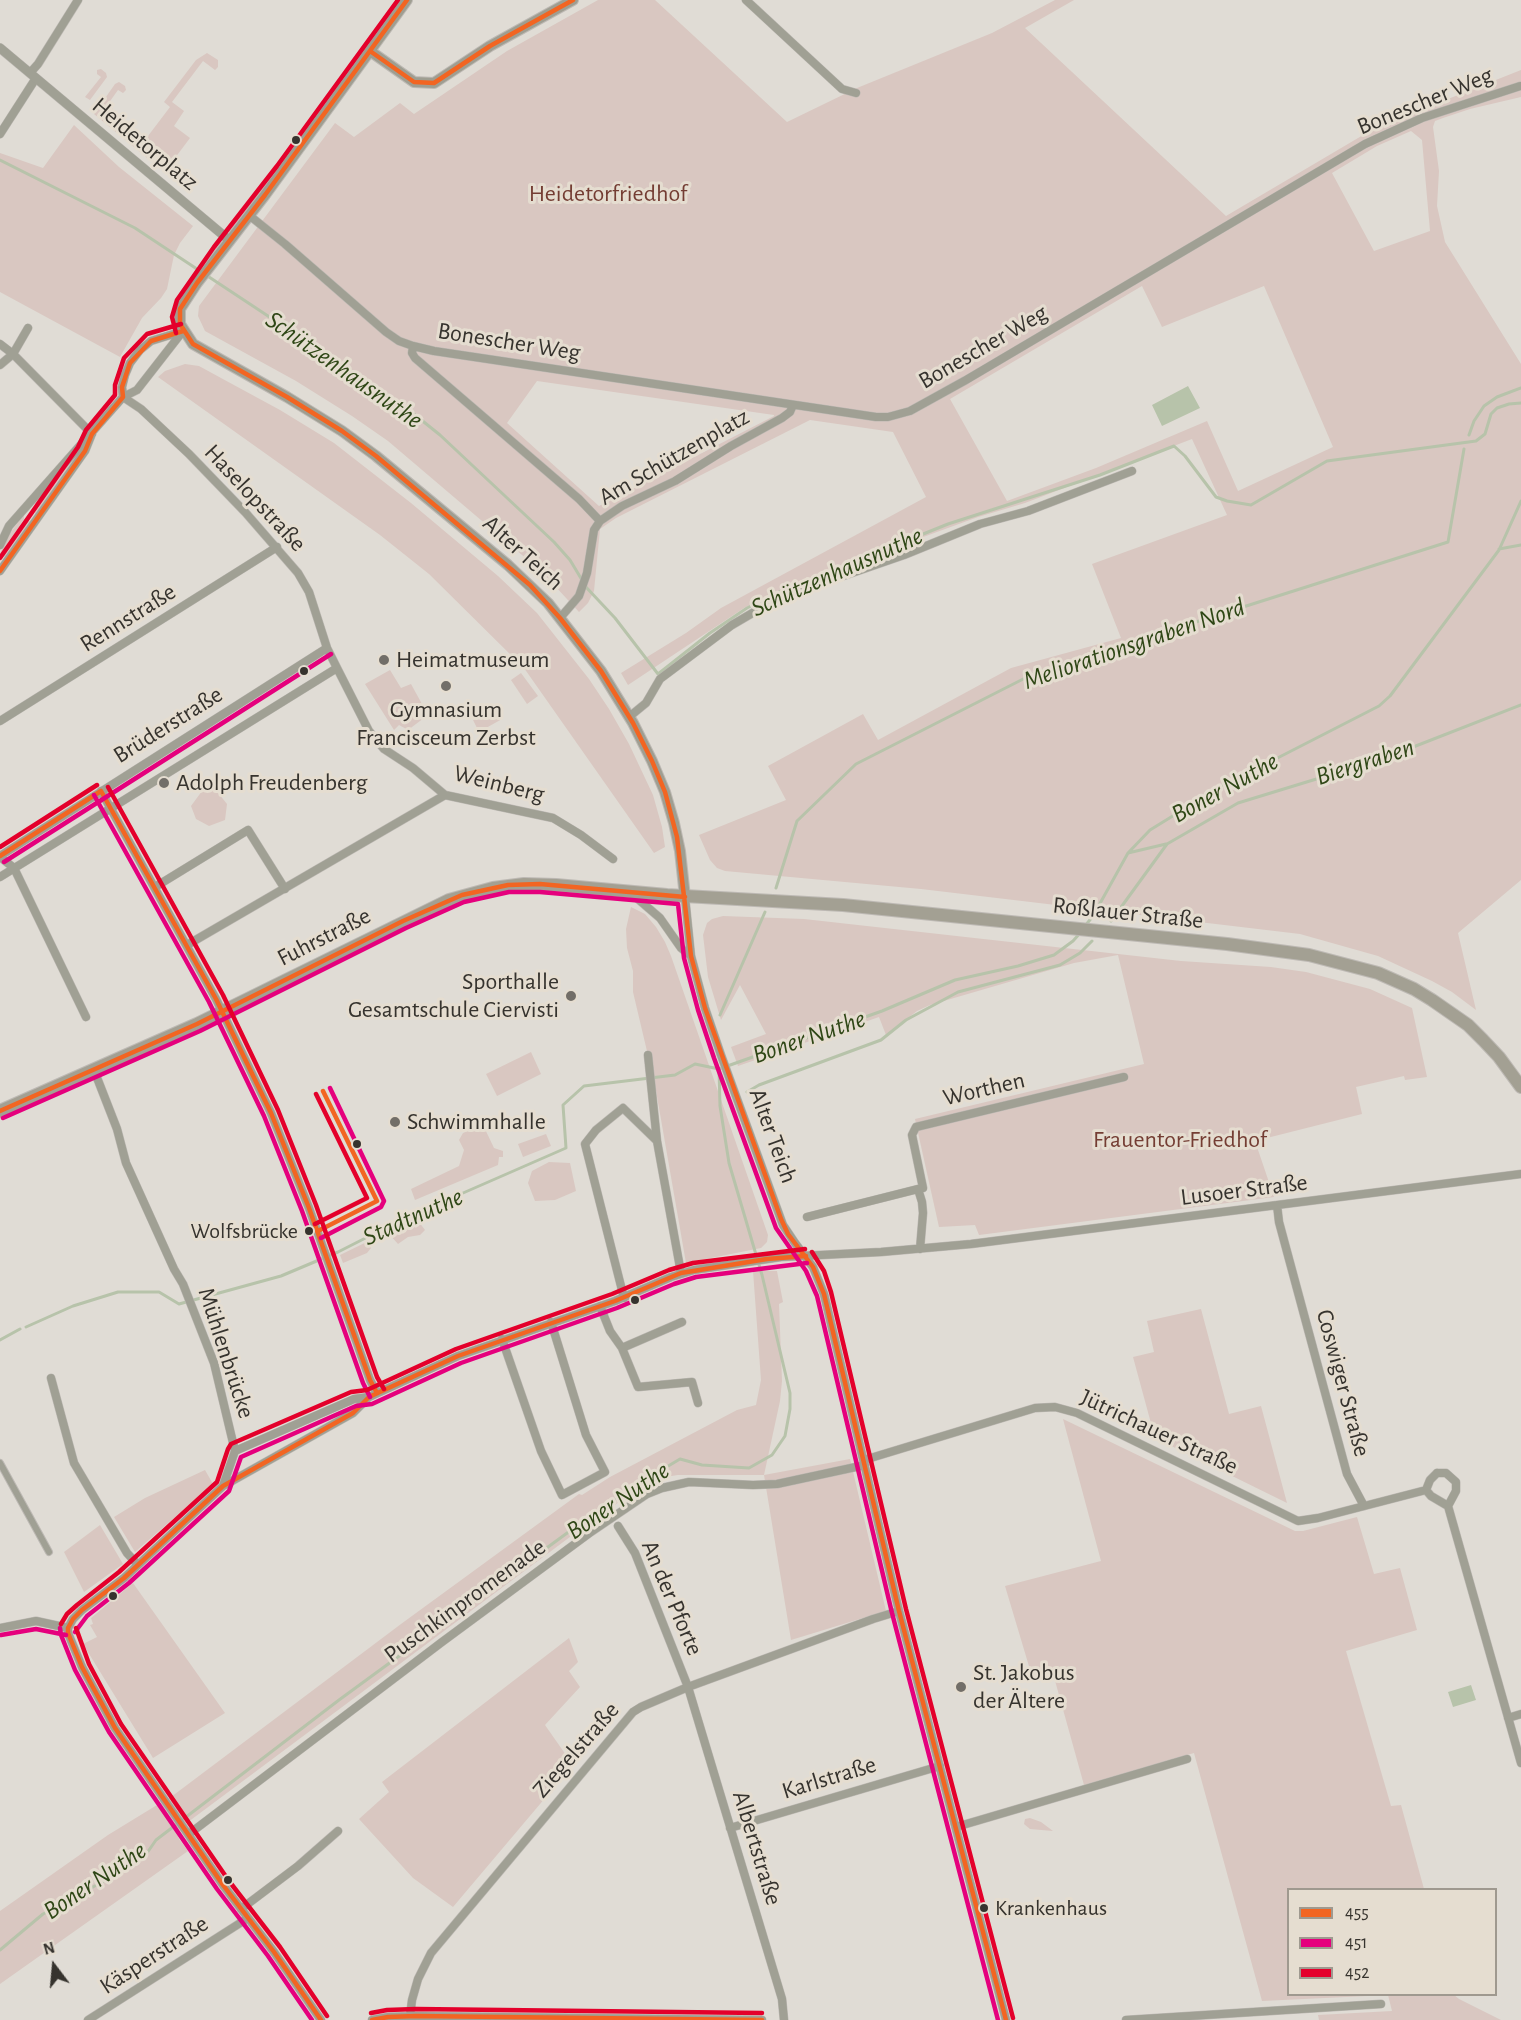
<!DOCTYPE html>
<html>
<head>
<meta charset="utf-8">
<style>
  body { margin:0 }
  #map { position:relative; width:1521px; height:2020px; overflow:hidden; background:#e0dcd5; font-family:"Alegreya Sans",sans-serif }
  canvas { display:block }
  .legend { position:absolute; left:1287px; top:1888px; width:210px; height:108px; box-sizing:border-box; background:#e5ddd0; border:2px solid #9f998f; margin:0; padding:8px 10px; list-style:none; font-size:18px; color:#36332e }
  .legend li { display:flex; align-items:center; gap:12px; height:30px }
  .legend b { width:30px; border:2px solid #9f998f }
  .north { position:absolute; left:24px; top:1936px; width:60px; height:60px; -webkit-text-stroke:4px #e5ddd0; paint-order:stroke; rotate:344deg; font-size:16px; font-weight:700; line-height:24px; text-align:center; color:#36332e }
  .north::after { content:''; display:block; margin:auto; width:21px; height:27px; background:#36332e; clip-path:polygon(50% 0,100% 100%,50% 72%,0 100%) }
</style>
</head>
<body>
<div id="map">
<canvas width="1521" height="2020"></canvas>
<ul class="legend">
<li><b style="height:8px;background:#f26522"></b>455</li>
<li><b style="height:8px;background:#e5007d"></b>451</li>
<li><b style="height:8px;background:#e4002b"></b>452</li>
</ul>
<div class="north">N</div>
</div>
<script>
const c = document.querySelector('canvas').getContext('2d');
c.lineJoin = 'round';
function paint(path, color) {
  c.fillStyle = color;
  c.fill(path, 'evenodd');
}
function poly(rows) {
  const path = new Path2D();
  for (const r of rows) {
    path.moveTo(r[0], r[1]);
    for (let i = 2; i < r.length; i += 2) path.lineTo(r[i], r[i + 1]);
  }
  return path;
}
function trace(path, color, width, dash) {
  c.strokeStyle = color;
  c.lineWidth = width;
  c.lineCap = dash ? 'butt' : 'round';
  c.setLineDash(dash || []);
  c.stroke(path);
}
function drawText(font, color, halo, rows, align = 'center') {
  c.font = font + ' "Alegreya Sans",sans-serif';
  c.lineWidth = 6;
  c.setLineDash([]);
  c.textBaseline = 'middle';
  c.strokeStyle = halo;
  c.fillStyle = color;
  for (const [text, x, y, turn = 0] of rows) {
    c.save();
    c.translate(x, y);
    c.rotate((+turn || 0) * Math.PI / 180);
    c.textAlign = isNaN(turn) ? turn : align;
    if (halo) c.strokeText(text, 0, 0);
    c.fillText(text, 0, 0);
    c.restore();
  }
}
paint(poly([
  [598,0,655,0,787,122,857,88,992,33,1055,0,1074,0,1025,28,1226,216,1375,128,1521,70,1521,97,1470,109,1443,118,1435,121,1433,127,1439,171,1437,206,1445,242,1521,364,1521,880,1458,933,1476,1010,1452,992,1432,981,1378,956,1300,934,921,889,725,871,717,868,710,860,699,835,786,800,768,766,863,714,878,740,1011,668,1121,638,1092,564,1227,515,1192,439,1025,503,978,517,789,586,744,608,628,685,621,673,686,633,721,608,926,497,893,432,810,420,616,518,600,529,594,591,588,603,579,612,542,572,388,441,352,416,296,381,205,331,198,316,199,306,335,123,354,137,400,103,414,114,507,51],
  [1411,131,1422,140,1430,231,1374,251,1332,173,1377,146],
  [1142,286,1162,327,1264,286,1333,447,1238,491,1207,421,1096,468,1007,501,950,399],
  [537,381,774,415,774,416,599,506,507,423],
  [207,53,218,60,218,67,215,70,203,61,172,102,184,111,174,126,190,138,172,162,175,164,172,167,153,152,147,158,94,114,115,84,119,82,125,86,126,90,123,93,118,90,108,104,113,109,109,116,137,138,148,136,170,107,164,102,196,60],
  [101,69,106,73,107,77,90,100,85,97,101,77,97,74,97,70],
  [74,125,119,167,193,226,180,243,174,255,167,289,161,298,142,318,120,357,0,292,0,153,43,168],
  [185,364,199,366,221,378,280,410,334,443,411,503,498,576,537,613,589,679,609,709,629,744,653,795,662,827,665,847,654,853,524,668,429,574,380,535,158,377,165,371],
  [78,451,80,452,35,516,35,512,39,507,35,504,27,510],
  [24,514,24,519,20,525,23,527,27,521,32,521,6,556,4,557,0,554,6,539],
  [390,670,401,688,411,684,428,715,408,730,399,725,394,730,365,684],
  [521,673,538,696,527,704,511,680],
  [496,707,502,719,479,732,473,720],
  [215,789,227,804,225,820,209,826,196,819,191,806,202,791],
  [631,907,645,914,656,927,665,942,671,956,768,1235,767,1242,761,1248,686,1263,655,1085,633,992,633,971,627,948,626,929],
  [723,916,804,919,1181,961,1271,967,1306,972,1370,989,1412,1008,1427,1077,1405,1080,1404,1076,1356,1087,1362,1114,1255,1141,1274,1197,979,1235,975,1225,939,1227,915,1119,1144,1064,1118,955,1074,963,930,1005,917,1011,886,1035,879,1017,738,1066,731,1047,766,1034,740,985,721,1020,708,977,703,935,707,923,712,919],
  [531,1052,541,1074,497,1096,486,1074],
  [480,1126,484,1127,494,1148,503,1151,503,1157,499,1157,498,1165,415,1200,411,1189,459,1166,464,1150,459,1140,463,1133],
  [546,1134,551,1146,523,1157,518,1144],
  [549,1162,570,1163,576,1191,555,1200,535,1201,528,1183,532,1171],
  [416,1218,425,1230,420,1235,408,1237,398,1244,389,1234,372,1243,371,1248,367,1253,343,1263,340,1255],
  [753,1271,777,1271,783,1302,779,1304,782,1381,780,1401,764,1475,850,1459,886,1611,791,1640,764,1475,678,1475,658,1478,645,1484,586,1525,176,1831,179,1839,188,1851,0,1984,0,1911,108,1835,175,1794,401,1624,579,1494,582,1495,610,1477,737,1410,756,1405,761,1380],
  [1201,1309,1229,1414,1261,1406,1287,1503,1155,1438,1133,1357,1154,1352,1147,1321],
  [1063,1419,1295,1531,1303,1531,1357,1517,1374,1574,1400,1568,1417,1630,1346,1651,1391,1806,1401,1805,1424,1889,1288,1890,1288,1994,1454,1995,1459,1999,1501,2020,1319,2020,1318,2015,1392,2011,1388,1995,1262,2001,1194,1753,1084,1785,1054,1677,1034,1683,1005,1586,1101,1561],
  [205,1470,213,1484,135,1552,114,1517,145,1498],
  [100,1525,123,1564,84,1592,64,1552],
  [133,1583,225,1713,153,1758,83,1644,97,1637,90,1625,93,1624,91,1618],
  [569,1638,578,1662,569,1671,580,1687,545,1725,573,1765,453,1907,413,1878,359,1819,389,1792,382,1782],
  [1025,1819,1030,1818,1041,1822,1053,1831,1030,1829,1024,1824]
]), '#d9c7c1');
paint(poly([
  [1188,386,1200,408,1162,426,1152,405],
  [1471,1685,1476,1700,1453,1707,1448,1692]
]), '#b7c3aa');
trace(poly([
  [0,160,135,228,404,406,440,435,554,542,570,560,582,580],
  [1469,435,1474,421,1484,406,1497,397,1521,388],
  [1499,549,1521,545],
  [585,586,615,618,658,674,710,633,747,608,777,593,948,524,1100,475,1174,446,1185,456,1216,497,1227,501,1251,505,1327,461,1476,441,1485,434,1491,414,1497,408,1509,404,1521,403],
  [1128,853,1166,844],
  [776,888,797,821,856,764,1035,673,1448,542,1464,449],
  [1111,921,1167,844,1238,803,1385,758,1521,705],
  [1085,926,1093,916,1128,853,1150,830,1215,790,1379,706,1390,696,1499,550,1521,501],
  [720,1015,765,912],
  [747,1092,759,1085,881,1040,906,1020,958,992,1060,965,1080,953,1092,941],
  [26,1327,73,1306,118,1292,159,1292,179,1304,281,1276,338,1252,399,1221,566,1148,563,1105,584,1086,675,1075,695,1064,719,1069,882,1011,955,980,1018,966,1054,955,1073,941,1081,932],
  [0,1340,20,1329],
  [0,1950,43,1914,104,1881,147,1853,156,1840,339,1700,589,1517,638,1484,680,1459,702,1465,749,1468,772,1455,785,1436,790,1409,790,1393,762,1275,729,1163,720,1106,719,1069]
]), '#b7c3aa', 3);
const pedestrian = poly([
  [0,1463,49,1552]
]);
const minor = poly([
  [746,0,842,89,856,93],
  [30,73,38,64,78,0],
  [0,134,36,78],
  [250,216,285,244,386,332,399,341,413,346,434,351,876,417,888,417,910,411,966,380,1365,144,1422,118,1520,86],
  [0,344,13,354,92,434],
  [413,346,412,353,415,358,579,499,600,521],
  [0,365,13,354,28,328],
  [123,397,141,409,189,454,245,512,298,573,309,592,327,648,337,668,369,731,384,749,413,768,445,795,553,818,581,835,613,859],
  [123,397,122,387,125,375,130,363,140,350,151,341,183,331],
  [0,545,9,526,123,397,137,390,183,331],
  [0,571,85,451,91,436],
  [560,618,579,596,587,573,594,530,600,521,622,506,675,481,731,446,782,418,790,412,793,405],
  [629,717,646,703,660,679,732,625,761,608,791,594,904,555,980,524,1028,511,1132,471],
  [0,721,277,547],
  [101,791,216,999,271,1113,309,1208,370,1380,377,1393],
  [0,856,327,648],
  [0,857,14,868,86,1017],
  [0,877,337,668],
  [155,887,248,830,285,889],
  [631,893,660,918,681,948,691,956],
  [685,897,691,956,705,1008,721,1055,783,1225,795,1243,813,1267,824,1294,899,1611,1006,2020],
  [187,945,445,795],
  [648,1055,657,1141,681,1273],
  [94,1070,117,1129,126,1163,174,1269,183,1284,214,1363,235,1451],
  [1277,1205,1279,1222,1347,1474,1364,1506],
  [807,1217,918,1189],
  [920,1249,923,1213,922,1202,918,1189,923,1188,912,1135,916,1127,1124,1077],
  [624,1298,585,1144,596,1130,623,1108,657,1141],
  [600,1306,610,1331,622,1348,638,1387,692,1382,698,1403],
  [502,1339,541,1451,562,1495,605,1472,586,1435,551,1322],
  [622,1348,682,1322],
  [51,1378,74,1463,127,1553,138,1565],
  [864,1460,1035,1408,1055,1407,1077,1413,1298,1521,1318,1518,1426,1490],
  [1437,1473,1446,1473,1456,1482,1456,1491,1448,1506,1431,1496,1426,1490,1430,1480,1437,1473],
  [223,1486,235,1451,354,1399,369,1397,458,1356,615,1301,671,1277,694,1270,781,1257,881,1252,971,1244,1521,1174],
  [1448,1506,1521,1763],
  [618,1526,635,1553,688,1687,782,1999,784,2020],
  [0,1628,36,1621,68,1628],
  [68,1628,68,1633,82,1667,115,1728,223,1885,274,1952,321,2020],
  [68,1628,73,1619,82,1610,124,1578,223,1486,353,1413,369,1397],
  [1508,1718,1521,1714],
  [956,1827,1187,1759],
  [730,1828,940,1766],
  [189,1834,442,1642,591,1532,647,1494,662,1488,689,1482,753,1485,777,1484,865,1465],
  [241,1909,298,1866,338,1831],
  [410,2016,412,2000,418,1979,431,1953,633,1712,641,1707,688,1687,873,1619,899,1611],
  [88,2020,248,1918],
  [372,2020,388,2017,416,2016,762,2020],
  [1126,2020,1381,2004]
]);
const tertiary = poly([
  [0,48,229,240]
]);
const secondary = poly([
  [407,0,265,195,197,283,180,309,180,324,193,344,287,397,342,431,376,456,508,565,548,603,601,671,633,723,652,761,665,792,674,823,680,851,685,897],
  [370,51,414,82,434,83,490,46,573,0]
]);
const primary = poly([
  [0,1111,197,1024,449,900,493,888,524,884,556,885,667,895,843,905,1227,944,1309,955,1378,973,1414,989,1432,1000,1468,1025,1483,1040,1499,1057,1521,1087]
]);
trace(pedestrian, '#bdb9b4', 8);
trace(minor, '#bdb9b4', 9);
trace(tertiary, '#bdb9b4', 10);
trace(secondary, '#bdb9b4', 12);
trace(primary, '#bdb9b4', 14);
trace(pedestrian, '#a0a094', 6);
trace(minor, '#a0a094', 8);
trace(tertiary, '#a0a094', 9);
trace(secondary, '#9f9e91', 10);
trace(primary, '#a3a093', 12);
trace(poly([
  [407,0,265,195,197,283,180,309,180,324,193,344,287,397,342,431,376,456,530,585,560,618,601,671,633,723,652,761,665,792,677,837,691,956,705,1008,781,1219,788,1234,813,1267,824,1294,899,1611,1006,2020],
  [370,51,414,82,434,83,490,46,573,0],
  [0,571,85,451,92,434,123,397,122,387,130,363,151,341,183,331],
  [101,791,216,999,271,1113,309,1208,370,1380,377,1393],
  [0,856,101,791],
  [0,1111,197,1024,403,921,462,895,508,885,540,884,685,897],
  [318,1231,377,1201,323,1091],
  [68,1628,73,1619,82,1610,124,1578,223,1486,353,1413,369,1397,458,1356,615,1301,681,1273,767,1259,806,1256],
  [68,1628,68,1633,82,1667,115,1728,223,1885,274,1952,321,2020],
  [372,2020,388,2017,416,2016,762,2020]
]), '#f26522', 4.5);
trace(poly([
  [94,795,209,1002,264,1116,302,1211,363,1383,370,1397],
  [4,862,331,654],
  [3,1118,200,1031,406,928,464,902,509,892,540,892,678,904,684,958,698,1010,714,1058,776,1228,806,1271,817,1296,892,1613,998,2020],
  [321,1238,381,1207,384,1201,330,1088],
  [60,1628,61,1635,75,1670,109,1732,217,1889,268,1956,312,2020],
  [75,1632,87,1616,129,1583,229,1491,241,1457,356,1406,372,1404,461,1363,617,1308,674,1284,696,1277,807,1263],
  [1,1635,36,1629,66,1635]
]), '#e5007d', 4.5);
trace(poly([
  [176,333,172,317,177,300,214,247,277,166,398,0],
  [0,558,78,447,86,430,115,395,115,385,124,358,147,334,181,324],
  [108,787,223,995,278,1110,316,1205,377,1377,384,1389],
  [0,847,97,785],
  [315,1224,367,1198,316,1094],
  [812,1252,824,1271,831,1292,906,1609,1013,2018],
  [61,1624,67,1614,77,1605,119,1572,217,1482,228,1449,231,1444,351,1392,367,1390,456,1349,612,1294,669,1270,693,1263,805,1249],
  [76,1628,89,1664,121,1724,229,1881,280,1947,327,2016],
  [371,2013,387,2010,416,2009,762,2013]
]), '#e4002b', 4.5);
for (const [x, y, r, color] of [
  [296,140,5,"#36332e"],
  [384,660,6,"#726e68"],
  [304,671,5,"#36332e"],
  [446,686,6,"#726e68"],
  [164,783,6,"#726e68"],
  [571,996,6,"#726e68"],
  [395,1122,6,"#726e68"],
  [357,1144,5,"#36332e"],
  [309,1231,5,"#36332e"],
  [635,1300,5,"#36332e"],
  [113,1596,5,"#36332e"],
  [961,1687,6,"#726e68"],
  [228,1880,5,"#36332e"],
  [984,1908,5,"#36332e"]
]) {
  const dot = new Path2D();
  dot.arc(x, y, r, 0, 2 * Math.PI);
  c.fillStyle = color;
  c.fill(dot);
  trace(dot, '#e5ddd0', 2);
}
drawText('22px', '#36332e', '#e5ddd0', [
  ["Wolfsbrücke",298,1231],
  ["Krankenhaus",995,1908,"left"]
], 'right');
drawText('24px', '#36332e', '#e5ddd0', [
  ["Bonescher Weg",1425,101,-22],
  ["Heidetorplatz",145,144,40],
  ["Bonescher Weg",509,342,9],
  ["Bonescher Weg",983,347,-30],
  ["Am Schützenplatz",674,457,-30],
  ["Haselopstraße",255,498,47],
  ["Alter Teich",523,553,42],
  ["Rennstraße",128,618,-32],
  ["Brüderstraße",168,725,-32],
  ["Weinberg",499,784,14],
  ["Roßlauer Straße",1128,913,6],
  ["Fuhrstraße",324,937,-27],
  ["Worthen",984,1089,-13],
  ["Alter Teich",773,1136,70],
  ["Lusoer Straße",1244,1190,-7],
  ["Mühlenbrücke",226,1353,72],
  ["Coswiger Straße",1343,1383,75],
  ["Jütrichauer Straße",1159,1432,25],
  ["An der Pforte",672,1598,67],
  ["Puschkinpromenade",465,1601,-36],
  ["Ziegelstraße",576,1750,-49],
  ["Karlstraße",829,1778,-17],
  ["Albertstraße",757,1848,73],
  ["Käsperstraße",154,1955,-33]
]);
drawText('24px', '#743d33', '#e5ddd0', [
  ["Heidetorfriedhof",608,194],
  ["Frauentor-Friedhof",1180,1140]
]);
drawText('24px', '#36332e', '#e5ddd0', [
  ["Heimatmuseum",396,660],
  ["Gymnasium",446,710,"center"],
  ["Francisceum Zerbst",446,738,"center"],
  ["Adolph Freudenberg",176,783],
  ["Sporthalle",559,982,"right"],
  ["Gesamtschule Ciervisti",559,1010,"right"],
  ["Schwimmhalle",407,1122],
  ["St. Jakobus",973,1673],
  ["der Ältere",973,1701]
], 'left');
drawText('italic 26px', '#2f4716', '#e5ddd0', [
  ["Schützenhausnuthe",344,370,35],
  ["Schützenhausnuthe",837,572,-24],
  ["Meliorationsgraben Nord",1134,644,-19],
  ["Biergraben",1365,762,-18],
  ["Boner Nuthe",1225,788,-29],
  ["Boner Nuthe",809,1037,-19],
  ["Stadtnuthe",413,1217,-24],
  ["Boner Nuthe",618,1501,-34],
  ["Boner Nuthe",95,1881,-34]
]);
</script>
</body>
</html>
